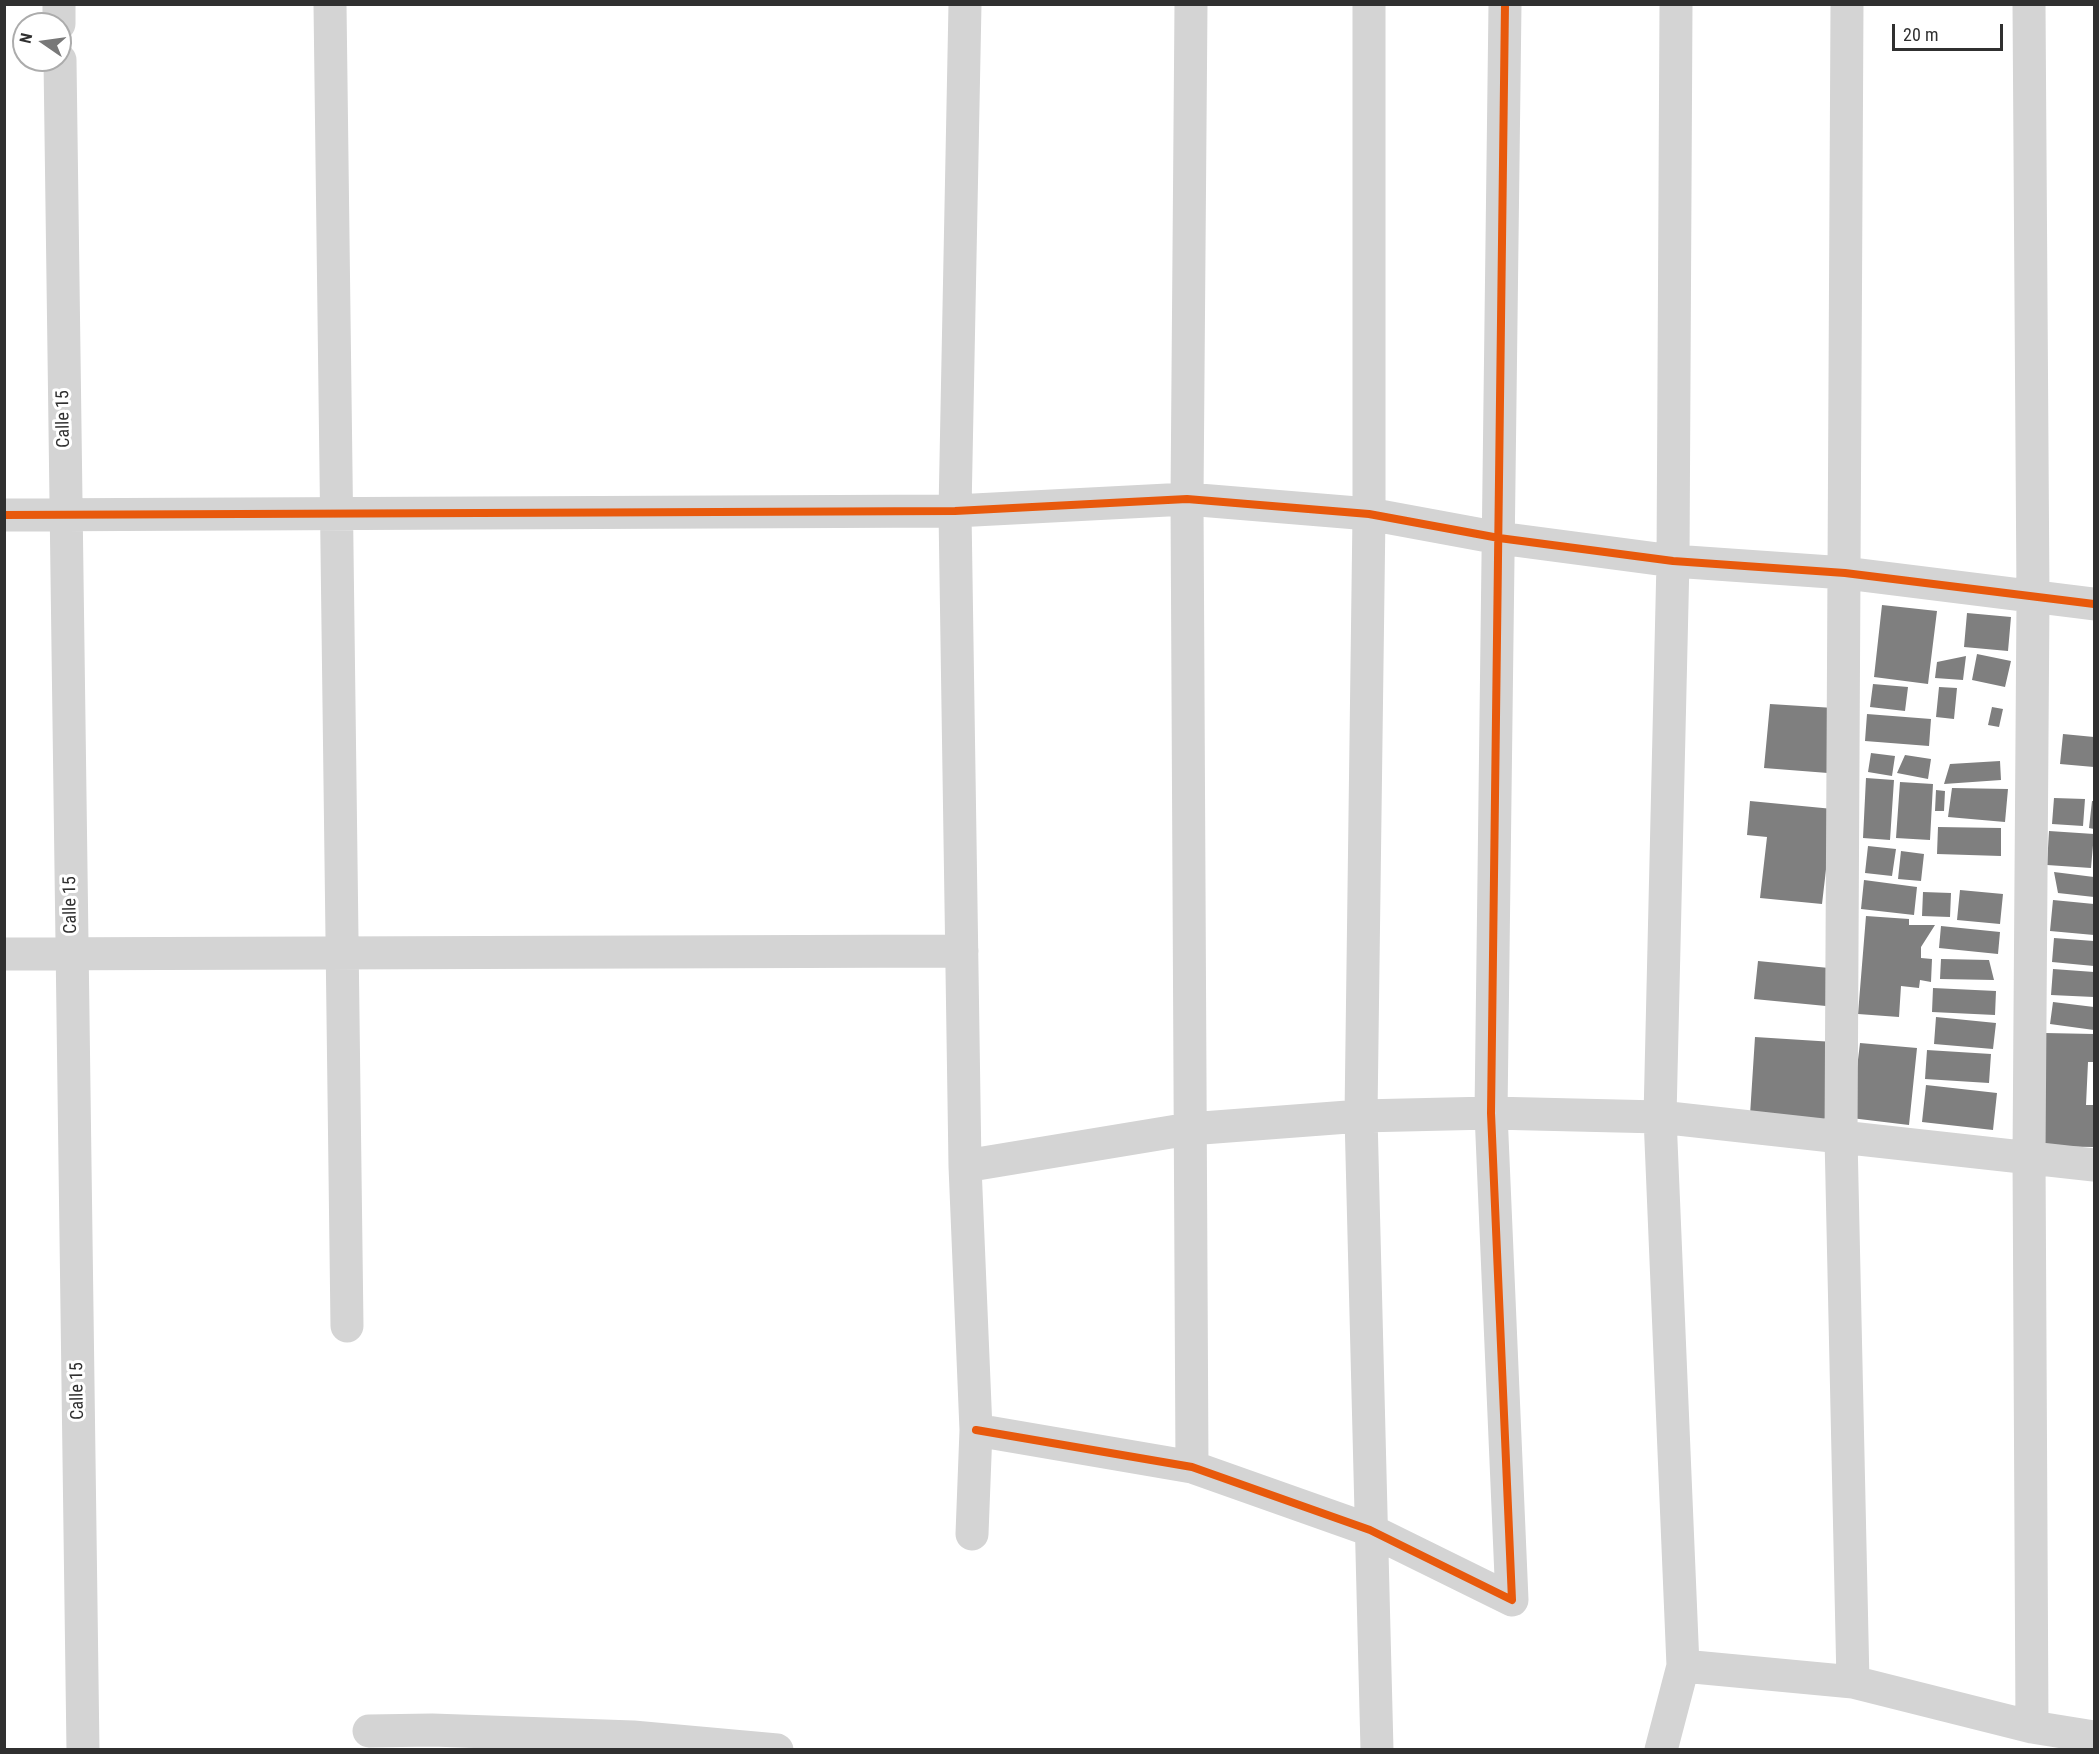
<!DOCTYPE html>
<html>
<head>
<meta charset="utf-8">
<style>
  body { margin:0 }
  #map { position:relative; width:2099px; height:1754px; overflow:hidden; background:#fff; font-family:"Roboto Condensed",sans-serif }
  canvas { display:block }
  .frame { position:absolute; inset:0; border:6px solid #303030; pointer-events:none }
  .north { position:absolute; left:12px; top:12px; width:60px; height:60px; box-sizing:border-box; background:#fff; border:2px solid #acacac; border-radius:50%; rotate:283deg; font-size:16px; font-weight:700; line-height:24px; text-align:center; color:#303030 }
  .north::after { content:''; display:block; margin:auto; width:21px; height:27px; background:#787878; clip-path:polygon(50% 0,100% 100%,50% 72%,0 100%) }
  .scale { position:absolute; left:1892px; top:24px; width:111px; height:27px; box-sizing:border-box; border:3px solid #303030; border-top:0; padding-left:8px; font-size:18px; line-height:21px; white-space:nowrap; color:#303030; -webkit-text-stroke:4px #fff; paint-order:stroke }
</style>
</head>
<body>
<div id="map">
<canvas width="2099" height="1754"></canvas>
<div class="frame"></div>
<div class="north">N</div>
<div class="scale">20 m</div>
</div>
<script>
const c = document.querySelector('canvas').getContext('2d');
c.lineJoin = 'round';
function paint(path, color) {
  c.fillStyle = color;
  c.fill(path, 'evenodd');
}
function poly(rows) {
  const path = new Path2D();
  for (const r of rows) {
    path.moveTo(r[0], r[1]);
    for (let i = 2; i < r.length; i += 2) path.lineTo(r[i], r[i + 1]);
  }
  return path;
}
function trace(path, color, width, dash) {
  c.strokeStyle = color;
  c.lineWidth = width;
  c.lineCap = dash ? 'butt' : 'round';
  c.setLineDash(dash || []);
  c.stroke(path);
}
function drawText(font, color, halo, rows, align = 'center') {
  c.font = font + ' "Roboto Condensed",sans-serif';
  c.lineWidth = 6;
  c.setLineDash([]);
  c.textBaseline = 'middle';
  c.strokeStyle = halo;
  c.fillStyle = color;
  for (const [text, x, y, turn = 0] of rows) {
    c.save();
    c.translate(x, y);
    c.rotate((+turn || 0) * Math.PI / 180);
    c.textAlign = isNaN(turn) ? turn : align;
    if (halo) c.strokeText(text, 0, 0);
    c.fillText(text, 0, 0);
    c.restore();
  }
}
paint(poly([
  [1882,605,1937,611,1928,684,1874,677],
  [1967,613,2011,617,2008,651,1964,647],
  [1977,654,2011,661,2005,687,1972,680],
  [1966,656,1963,680,1935,678,1937,662],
  [1873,684,1908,687,1905,711,1870,707],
  [1939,687,1957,688,1954,719,1936,717],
  [1770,704,1834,708,1828,773,1764,768],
  [1992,707,2003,709,1999,727,1988,725],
  [1867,714,1931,719,1929,746,1865,741],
  [2063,734,2094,737,2094,767,2060,764],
  [1871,753,1895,756,1892,776,1868,772],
  [1905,755,1931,759,1928,779,1897,773],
  [2000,761,2001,780,1944,784,1950,764],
  [1866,778,1894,780,1890,840,1863,838],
  [1900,782,1933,784,1930,840,1896,838],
  [1952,788,2008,789,2005,822,1948,817],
  [1936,790,1945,791,1944,811,1935,811],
  [2054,798,2085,799,2083,826,2052,824],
  [1750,801,1833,809,1822,904,1760,898,1767,837,1747,835],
  [2092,801,2094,801,2094,829,2089,828],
  [1938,827,2001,828,2001,856,1937,854],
  [2049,831,2094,834,2091,868,2047,865],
  [1868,846,1896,849,1892,876,1865,873],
  [1901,851,1924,854,1921,881,1898,879],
  [2054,872,2094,877,2094,897,2058,893],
  [1864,880,1917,887,1914,915,1861,909],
  [1960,890,2003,894,2000,924,1957,920],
  [1923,892,1951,893,1950,917,1922,916],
  [2053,900,2094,904,2094,935,2050,931],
  [1866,916,1909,919,1909,925,1935,925,1921,947,1921,958,1932,959,1931,982,1920,980,1919,988,1901,986,1899,1017,1858,1014],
  [1941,926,2000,932,1998,954,1939,948],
  [2054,938,2094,941,2094,966,2052,962],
  [1941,959,1989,960,1994,980,1940,979],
  [1758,961,1829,968,1826,1006,1754,999],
  [2053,969,2094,972,2094,997,2051,995],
  [1933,988,1996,991,1995,1015,1932,1012],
  [2053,1002,2094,1007,2094,1030,2050,1024],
  [1936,1017,1996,1023,1993,1049,1934,1044],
  [2045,1033,2094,1034,2094,1062,2088,1062,2086,1105,2094,1105,2094,1147,2040,1146],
  [1755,1037,1834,1042,1828,1121,1750,1115],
  [1860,1043,1917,1048,1909,1125,1851,1118],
  [1927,1050,1991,1054,1989,1083,1925,1079],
  [1926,1085,1997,1093,1993,1130,1922,1122]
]), '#7f7f7f');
trace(poly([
  [59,4,59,24],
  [330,4,347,1326],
  [965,4,955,511,965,1166,976,1430,972,1534],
  [1191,4,1187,499,1192,1467],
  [1369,4,1369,514,1361,1116,1377,1750],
  [1676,4,1673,561,1660,1117,1683,1666],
  [1847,4,1841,1137,1853,1682],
  [2029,4,2033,598,2029,1156,2032,1727],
  [60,60,83,1750],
  [4,515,955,511,1187,499,1369,514,1499,538,1673,561,1845,573,2094,604],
  [4,954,962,951],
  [965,1166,1189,1129,1361,1116,1491,1113,1660,1117,2094,1165],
  [976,1430,1192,1467,1370,1530,1512,1600,1491,1113,1505,4],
  [369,1731,432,1730,633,1737,777,1750],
  [1661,1750,1683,1666,1853,1682,2032,1727,2094,1737]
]), '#d4d4d4', 33);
trace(poly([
  [4,515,955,511,1187,499,1369,514,1499,538,1673,561,1845,573,2094,604],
  [976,1430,1192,1467,1370,1530,1512,1600,1491,1113,1505,4]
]), '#e8590c', 8);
drawText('18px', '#303030', '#fff', [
  ["Calle 15",64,419,-91],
  ["Calle 15",71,905,-91],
  ["Calle 15",78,1391,-91]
]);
</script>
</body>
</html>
